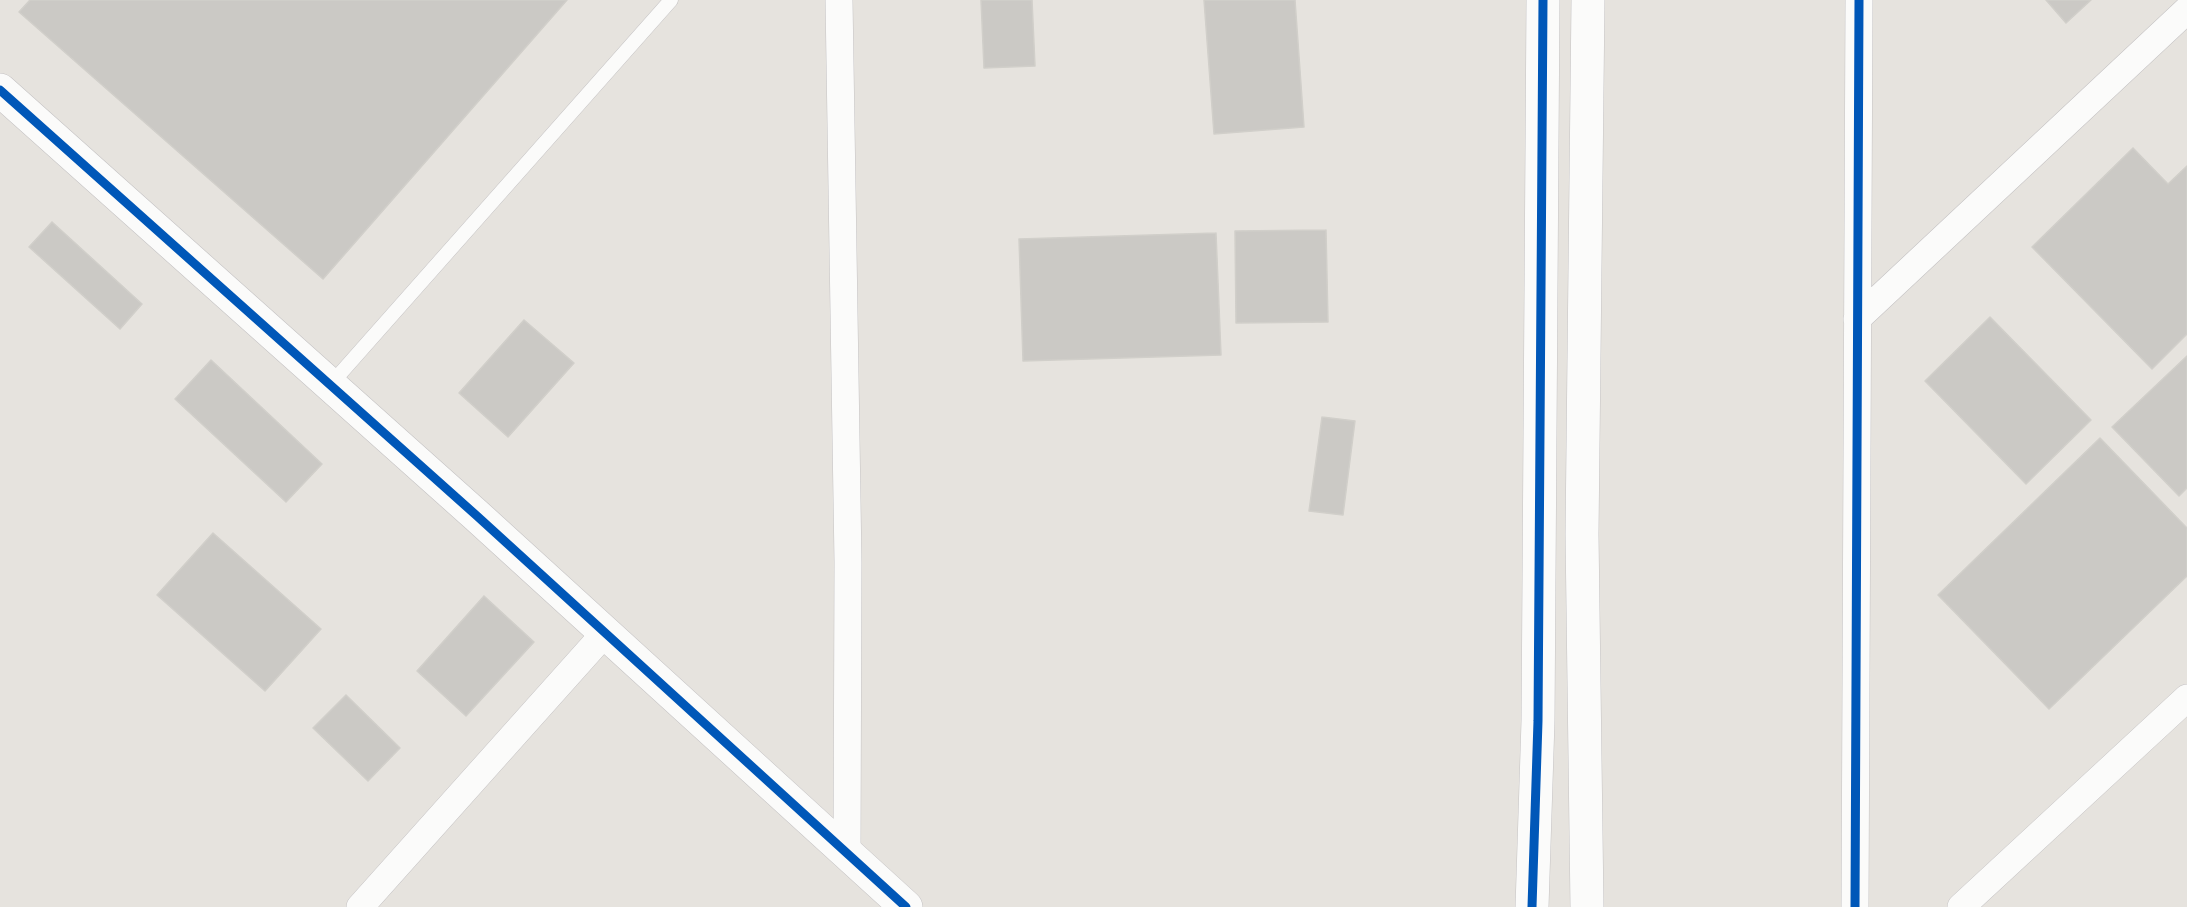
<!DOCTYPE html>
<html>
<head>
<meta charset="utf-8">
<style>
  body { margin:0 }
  canvas { display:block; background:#e6e3de }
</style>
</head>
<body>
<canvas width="2187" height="907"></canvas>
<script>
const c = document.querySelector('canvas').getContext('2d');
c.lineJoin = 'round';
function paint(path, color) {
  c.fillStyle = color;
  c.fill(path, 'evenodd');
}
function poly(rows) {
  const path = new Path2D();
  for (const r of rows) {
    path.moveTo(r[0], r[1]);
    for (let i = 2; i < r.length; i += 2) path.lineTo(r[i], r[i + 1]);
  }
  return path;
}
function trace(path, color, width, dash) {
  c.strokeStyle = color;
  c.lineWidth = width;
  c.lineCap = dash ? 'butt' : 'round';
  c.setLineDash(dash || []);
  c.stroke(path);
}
const building = poly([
  [30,0,567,0,323,279,19,12,30,0],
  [981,0,1032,0,1035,66,984,68,981,0],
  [1204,0,1295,0,1304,127,1214,134,1204,0],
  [2046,0,2091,0,2066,23,2046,0],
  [2133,148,2168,184,2187,166,2187,334,2152,369,2032,247,2133,148],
  [52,222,142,304,120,329,29,247,52,222],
  [1326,230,1328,322,1236,323,1235,231,1326,230],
  [1216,233,1221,355,1023,361,1019,239,1216,233],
  [1990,317,2091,420,2026,484,1925,381,1990,317],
  [524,320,574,363,508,437,459,393,524,320],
  [2187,356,2187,488,2179,496,2112,427,2187,356],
  [211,360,322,464,286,502,175,399,211,360],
  [1322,417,1355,421,1343,515,1309,511,1322,417],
  [2100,438,2187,528,2187,576,2049,709,1938,595,2100,438],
  [213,533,321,629,265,691,157,595,213,533],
  [484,596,534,642,466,716,417,671,484,596],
  [346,695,400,748,368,781,313,728,346,695]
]);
paint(building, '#cbc9c5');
trace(building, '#d1cfca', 1.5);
const lane = poly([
  [331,384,671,0]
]);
const street = poly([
  [839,0,848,562,847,854],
  [1857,319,2187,10],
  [360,907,605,633],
  [1855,907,1859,0],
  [1961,907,2187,698]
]);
const secondary = poly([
  [0,90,477,516,906,907],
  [1532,907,1538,721,1543,0],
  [1587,907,1582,534,1588,0]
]);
trace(lane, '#c4c2c3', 15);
trace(street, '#c4c2c3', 28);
trace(secondary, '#c4c2c3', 34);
trace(lane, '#fbfbfa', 14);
trace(street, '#fbfbfa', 27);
trace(secondary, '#fbfbfa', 33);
trace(poly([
  [0,90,477,516,906,907],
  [1532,907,1538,721,1543,0],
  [1855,907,1859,0]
]), '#0057b8', 9);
</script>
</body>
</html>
